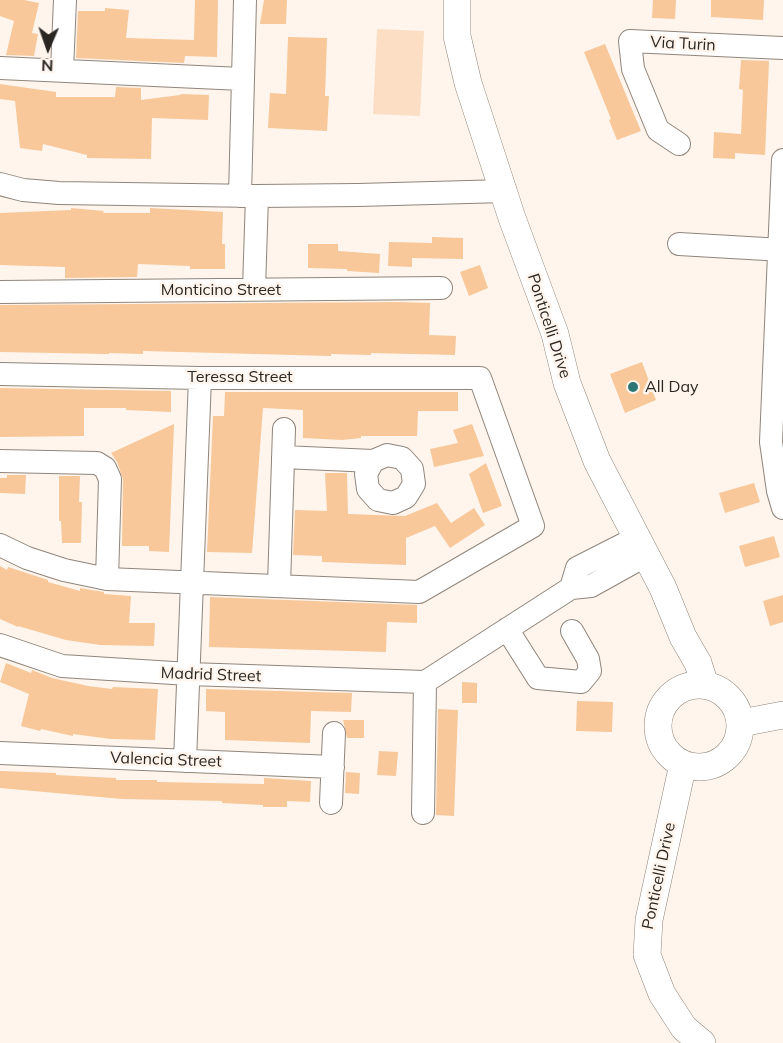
<!DOCTYPE html>
<html>
<head>
<meta charset="utf-8">
<style>
  body { margin:0 }
  #map { position:relative; width:783px; height:1043px; overflow:hidden; background:#fff5ec; font-family:Mulish,sans-serif }
  canvas { display:block }
  .north { position:absolute; left:18px; top:18px; width:60px; height:60px; -webkit-text-stroke:4px #fff5ec; paint-order:stroke; rotate:182deg; font-size:16px; font-weight:700; line-height:24px; text-align:center; color:#2a2622 }
  .north::after { content:''; display:block; margin:auto; width:21px; height:27px; background:#2a2622; clip-path:polygon(50% 0,100% 100%,50% 72%,0 100%) }
</style>
</head>
<body>
<div id="map">
<canvas width="783" height="1043"></canvas>
<div class="north">N</div>
</div>
<script>
const c = document.querySelector('canvas').getContext('2d');
c.lineJoin = 'round';
function paint(path, color) {
  c.fillStyle = color;
  c.fill(path, 'evenodd');
}
function poly(rows) {
  const path = new Path2D();
  for (const r of rows) {
    if (r.length === 3) {
      path.moveTo(r[0] + r[2], r[1]);
      path.arc(r[0], r[1], r[2], 0, 2 * Math.PI);
      continue;
    }
    path.moveTo(r[0], r[1]);
    for (let i = 2; i < r.length; i += 2) path.lineTo(r[i], r[i + 1]);
  }
  return path;
}
function trace(path, color, width, dash) {
  c.strokeStyle = color;
  c.lineWidth = width;
  c.lineCap = dash ? 'butt' : 'round';
  c.setLineDash(dash || []);
  c.stroke(path);
}
function drawText(font, color, halo, rows, align = 'center') {
  c.font = font + ' Mulish,sans-serif';
  c.lineWidth = 5;
  c.setLineDash([]);
  c.textBaseline = 'middle';
  c.strokeStyle = halo;
  c.fillStyle = color;
  for (const [text, x, y, turn = 0] of rows) {
    c.save();
    c.translate(x, y);
    c.rotate((+turn || 0) * Math.PI / 180);
    c.textAlign = isNaN(turn) ? turn : align;
    if (halo) c.strokeText(text, 0, 0);
    c.fillText(text, 0, 0);
    c.restore();
  }
}
paint(poly([
  [377,29,424,31,420,116,373,114]
]), '#fbdec4');
paint(poly([
  [0,0,24,0,39,3,32,33,38,34,34,56,6,55,14,21,0,16],
  [195,0,218,0,217,57,185,56,184,63,76,58,78,11,105,11,105,8,129,10,126,38,194,40],
  [264,0,287,0,286,24,260,24],
  [653,0,676,0,675,19,652,18],
  [711,0,764,0,763,20,711,17],
  [288,37,327,38,325,96,329,96,327,131,268,128,270,93,286,94],
  [605,44,641,131,617,140,609,120,611,119,584,52],
  [741,60,769,61,765,155,735,153,735,159,713,158,714,132,741,134,743,90,739,89],
  [0,84,56,92,56,97,115,97,116,87,141,88,141,100,180,95,181,94,209,95,208,120,152,118,151,159,87,158,87,155,43,144,42,151,20,148,15,101,0,99],
  [71,208,104,211,103,213,150,213,150,208,223,212,222,244,225,244,225,269,190,269,190,266,138,264,137,277,65,278,65,267,0,265,0,213,71,210],
  [432,237,463,238,463,259,412,258,412,267,388,266,389,242,432,243],
  [308,244,338,244,338,251,380,254,379,273,347,271,347,269,308,268],
  [480,265,488,288,469,296,460,272],
  [397,302,430,303,429,335,456,336,455,355,371,353,371,355,331,354,331,356,143,351,143,354,109,353,109,354,0,352,0,305],
  [642,362,656,400,625,413,610,374],
  [0,388,171,391,171,412,126,410,126,408,84,408,84,436,0,437],
  [225,392,458,392,458,411,418,411,417,436,361,436,361,438,342,440,303,438,303,410,263,408,252,553,207,552,213,416,224,416],
  [174,424,169,552,149,551,149,546,122,546,123,479,117,462,111,453],
  [472,424,484,456,434,467,430,449,458,443,453,430],
  [486,463,502,506,483,513,469,474],
  [325,473,347,473,348,514,405,516,437,503,451,523,474,508,485,525,450,548,435,526,406,538,406,565,322,562,322,556,293,555,295,510,327,511],
  [7,475,26,475,25,494,0,493,0,478,7,478],
  [59,476,80,476,79,502,82,502,81,543,62,543,61,521,59,521],
  [754,483,760,502,725,513,719,493],
  [774,536,780,557,745,567,739,546],
  [0,566,7,570,8,567,48,580,48,582,80,591,80,588,104,592,104,594,131,596,129,623,155,623,154,646,100,645,66,640,18,626,18,627,0,619],
  [783,595,783,622,770,626,763,601],
  [210,597,417,605,417,623,387,622,386,652,209,647],
  [6,663,31,673,32,670,52,678,88,686,112,689,113,687,158,689,155,740,111,739,73,734,73,736,41,729,40,731,21,726,29,694,0,682],
  [462,682,477,683,477,703,462,703],
  [206,689,352,693,351,712,311,711,310,743,225,740,225,712,206,711],
  [577,701,613,702,612,732,576,731],
  [438,709,458,710,454,816,436,815],
  [343,720,364,720,364,738,347,738],
  [379,751,398,752,396,776,377,775],
  [0,771,56,773,56,775,116,778,116,780,157,780,157,782,264,784,264,778,311,781,310,802,287,801,287,807,263,807,263,805,222,803,222,801,122,799,0,788],
  [346,772,360,773,359,794,345,793]
]), '#f8c89a');
const minor = poly([
  [0,68,242,79],
  [62,70,65,0],
  [679,144,658,130,633,69,630,41,783,48],
  [783,160,771,442,778,491,783,508],
  [0,184,23,190,59,193,257,196,358,195,505,191],
  [240,196,245,0],
  [679,244,783,250],
  [254,289,257,196],
  [0,292,441,288],
  [0,374,200,378,480,378,533,526,419,592,107,579,64,570,27,558,0,545],
  [283,457,373,461,387,455,402,458,412,469,414,484,406,497,393,503,378,500,368,489,366,474,373,461],
  [0,461,97,463,105,468,110,479,107,579],
  [279,585,284,429],
  [571,588,577,568,636,538],
  [507,629,538,678,581,682,590,671,588,659,572,631],
  [0,645,62,666,189,674,425,682],
  [425,682,571,588,591,586,645,556],
  [0,753,333,767],
  [185,761,200,378],
  [331,803,334,733],
  [423,813,425,682]
]);
const tertiary = poly([
  [457,0,457,36,468,83,512,218,555,334,567,383,597,461,663,588,683,637,698,663,705,685],
  [699,726,41],
  [741,723,783,715],
  [683,764,649,920,647,955,662,994,684,1028,702,1043]
]);
trace(minor, '#90857b', 24);
trace(tertiary, '#90857b', 28);
trace(minor, '#fff', 22);
trace(tertiary, '#fff', 27);
for (const [x, y, r, color] of [
  [633,387,6,"#2c7673"]
]) {
  const dot = new Path2D();
  dot.arc(x, y, r, 0, 2 * Math.PI);
  c.fillStyle = color;
  c.fill(dot);
  trace(dot, '#fff5ec', 2);
}
drawText('16px', '#2a2622', '#fff5ec', [
  ["Via Turin",683,44,3],
  ["Monticino Street",221,290],
  ["Ponticelli Drive",549,326,72],
  ["Teressa Street",240,377],
  ["Madrid Street",211,675,2],
  ["Valencia Street",166,760,2],
  ["Ponticelli Drive",659,876,-78]
]);
drawText('16px', '#2a2622', '#fff5ec', [
  ["All Day",645,387]
], 'left');
</script>
</body>
</html>
